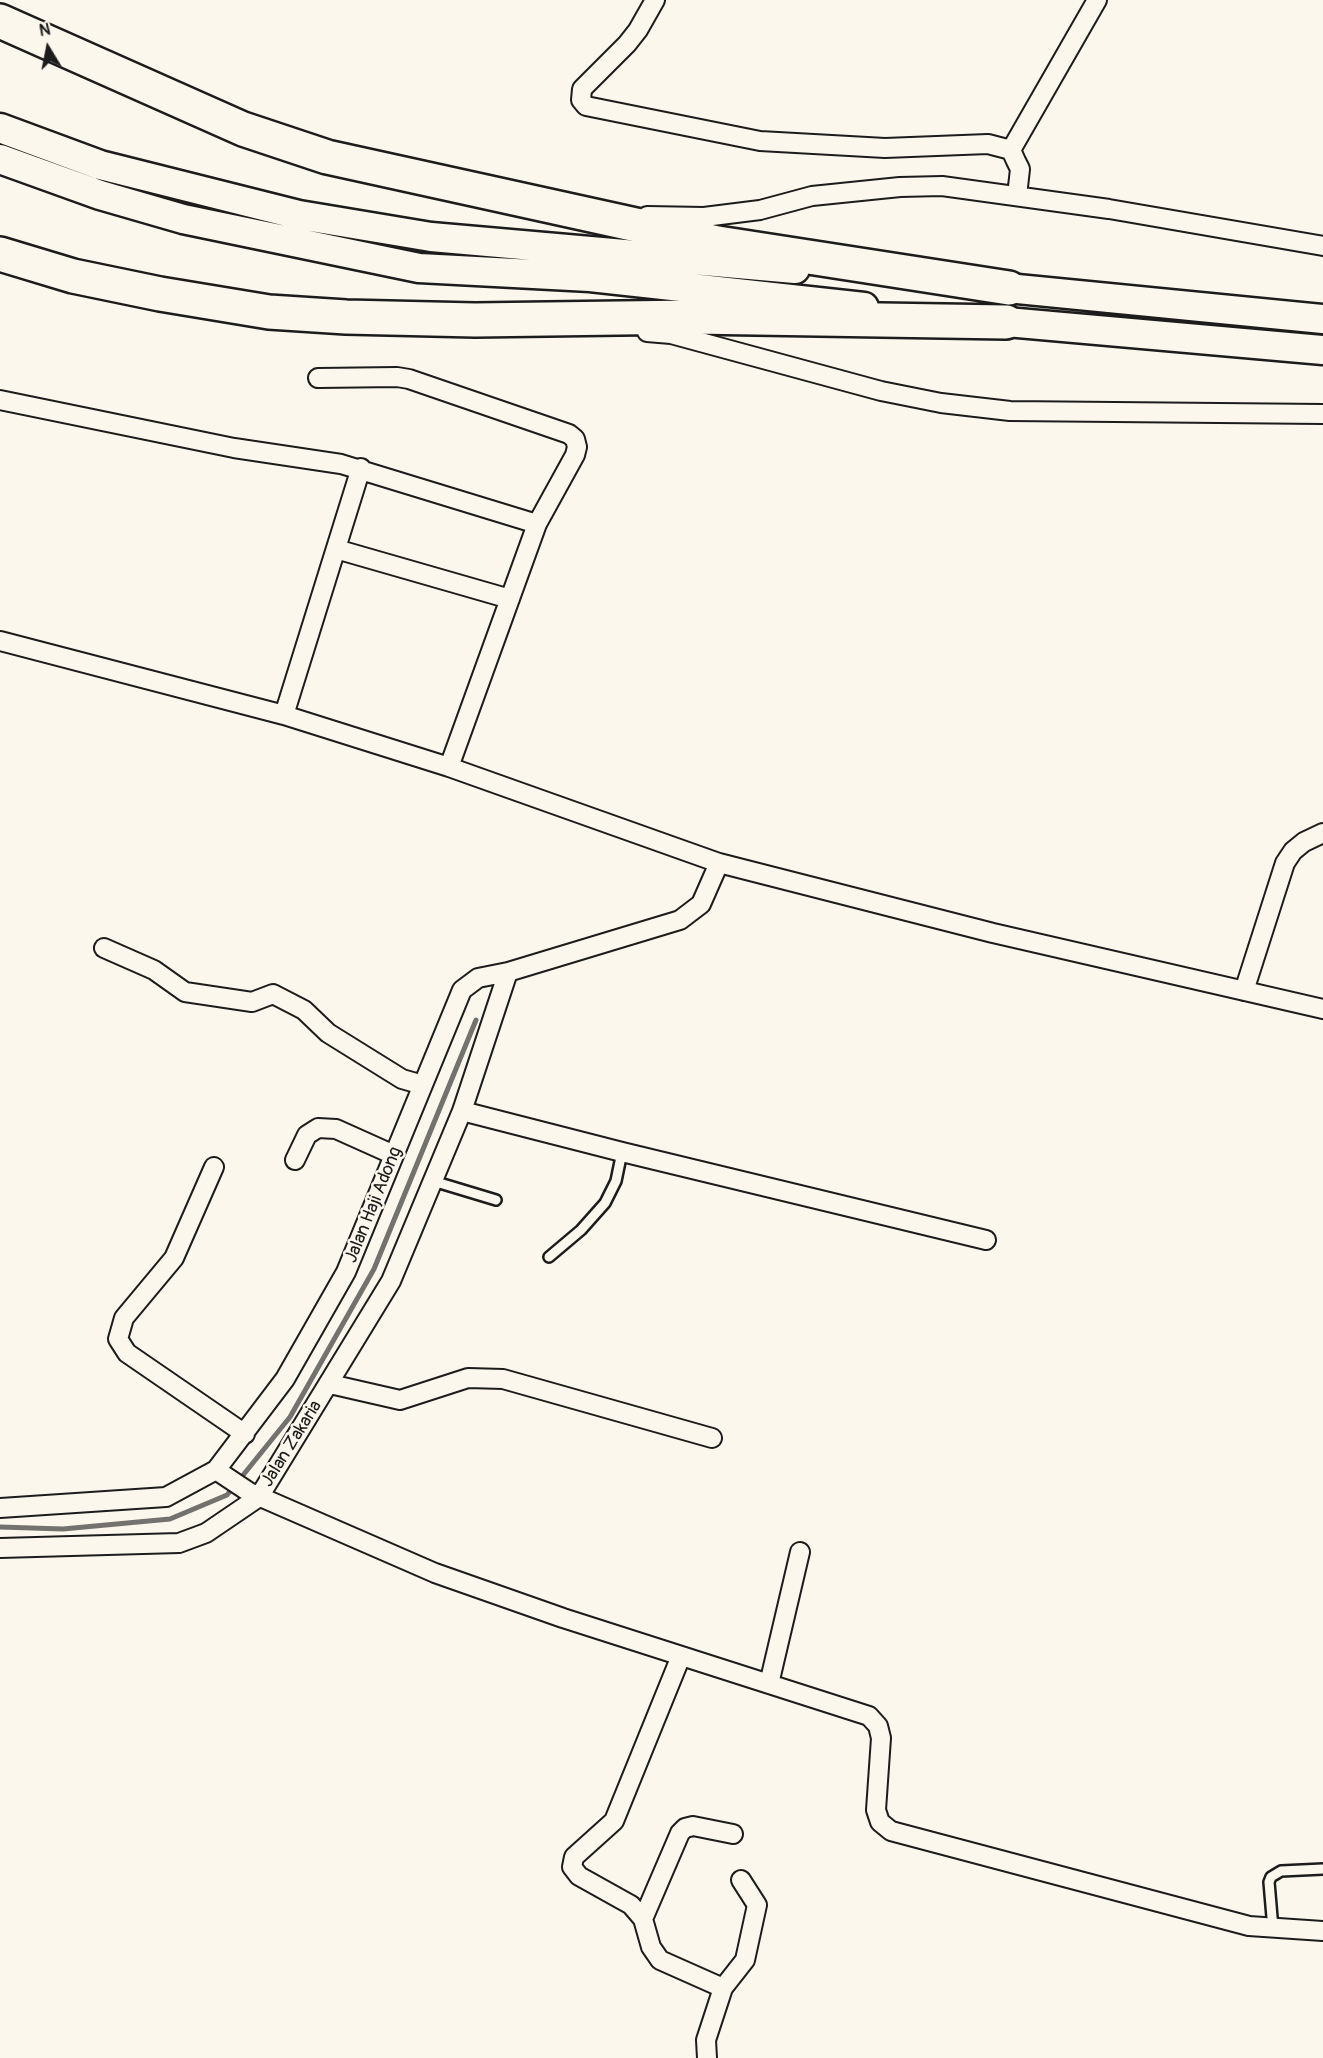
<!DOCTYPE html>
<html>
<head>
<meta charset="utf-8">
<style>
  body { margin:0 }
  #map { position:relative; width:1323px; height:2058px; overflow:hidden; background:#fbf7ec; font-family:Pangolin,sans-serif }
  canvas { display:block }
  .north { position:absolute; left:18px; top:18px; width:60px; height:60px; -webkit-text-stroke:4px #fbf7ec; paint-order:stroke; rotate:350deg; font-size:16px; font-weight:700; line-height:24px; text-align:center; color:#1c1c1c }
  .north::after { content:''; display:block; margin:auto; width:21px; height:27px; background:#1c1c1c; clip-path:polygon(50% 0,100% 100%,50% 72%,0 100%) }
</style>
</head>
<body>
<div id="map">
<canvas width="1323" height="2058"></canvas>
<div class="north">N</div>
</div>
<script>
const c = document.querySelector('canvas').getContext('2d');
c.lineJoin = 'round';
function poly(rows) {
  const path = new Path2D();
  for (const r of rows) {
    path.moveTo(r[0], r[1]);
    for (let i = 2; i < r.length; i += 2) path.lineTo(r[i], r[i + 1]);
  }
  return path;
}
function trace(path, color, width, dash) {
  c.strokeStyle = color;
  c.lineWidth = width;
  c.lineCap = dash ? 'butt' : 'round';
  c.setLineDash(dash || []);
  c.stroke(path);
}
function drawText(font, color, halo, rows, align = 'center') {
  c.font = font + ' Pangolin,sans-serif';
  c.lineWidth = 5;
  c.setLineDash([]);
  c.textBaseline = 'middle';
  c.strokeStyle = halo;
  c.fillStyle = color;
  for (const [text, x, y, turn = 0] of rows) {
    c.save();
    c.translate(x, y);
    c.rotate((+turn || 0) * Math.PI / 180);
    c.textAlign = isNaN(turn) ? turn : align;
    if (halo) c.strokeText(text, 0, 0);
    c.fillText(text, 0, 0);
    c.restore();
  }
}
trace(poly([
  [0,1527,63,1529,170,1519,227,1495,290,1417,374,1269,476,1020]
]), '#74726e', 5);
const lane = poly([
  [433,1181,496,1200],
  [549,1257,581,1230,605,1203,616,1181,622,1152],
  [1273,1929,1269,1882,1271,1877,1281,1871,1323,1869]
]);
const street = poly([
  [655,0,638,30,627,44,582,89,581,100,586,106,760,141,885,148,988,144,1011,150,1016,161,1020,169,1017,196],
  [1011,150,1097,0],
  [647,216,704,217,760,210,812,196,900,187,942,186,1109,209,1323,246],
  [647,332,671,334,881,391,941,403,1010,411,1323,414],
  [318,378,397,377,409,379,569,434,575,439,577,447,575,455,537,524,449,767],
  [0,400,234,448,341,464,537,524],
  [336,549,510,599],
  [0,641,284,715,449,767,719,863,993,933,1323,1009],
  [284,715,361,468],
  [104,948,154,970,185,992,252,1002,273,994,304,1010,328,1033,402,1079,423,1085],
  [1244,991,1285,863,1293,851,1304,842,1323,833],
  [462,1111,622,1152,986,1240],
  [295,1160,307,1135,318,1128,336,1129,394,1155],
  [214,1167,174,1258,124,1318,118,1339,127,1353,245,1434],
  [330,1384,400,1400,468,1378,503,1379,712,1438],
  [216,1470,249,1492,435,1573,563,1618,869,1716,878,1726,881,1738,876,1810,880,1822,891,1831,1249,1926,1323,1931],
  [0,1508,166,1497,216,1470,285,1379,346,1272,462,990,478,978,508,972,680,920,701,904,719,863],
  [0,1548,179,1543,206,1533,259,1497,391,1281,462,1111,508,972],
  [681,1656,614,1821,574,1857,572,1867,579,1876,631,1905,643,1919,651,1947,660,1960,723,1988],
  [769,1684,800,1552],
  [643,1919,680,1833,685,1828,693,1826,733,1834],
  [707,2058,706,2040,723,1988,745,1960,757,1905,741,1880]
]);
const primary = poly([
  [0,128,100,165,299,215,431,237,795,269],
  [0,159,100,195,183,219,419,268,590,277,864,307],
  [987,286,1323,319],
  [984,320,1323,350]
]);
const highway = poly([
  [0,21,243,129,327,157,718,243,1009,288],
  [0,254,73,276,160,294,269,312,346,317,475,320,693,317,1006,322]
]);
trace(lane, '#1c1c1c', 14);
trace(street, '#1c1c1c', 22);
trace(primary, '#1c1c1c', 33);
trace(highway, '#1c1c1c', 38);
trace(lane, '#fbf7ec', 9);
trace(street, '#fbf7ec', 18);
trace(primary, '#fbf7ec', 28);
trace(highway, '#fbf7ec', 33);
drawText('18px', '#1c1c1c', '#fbf7ec', [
  ["Jalan Haji Adong",374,1205,-68],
  ["Jalan Zakaria",292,1444,-58]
]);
</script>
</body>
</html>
